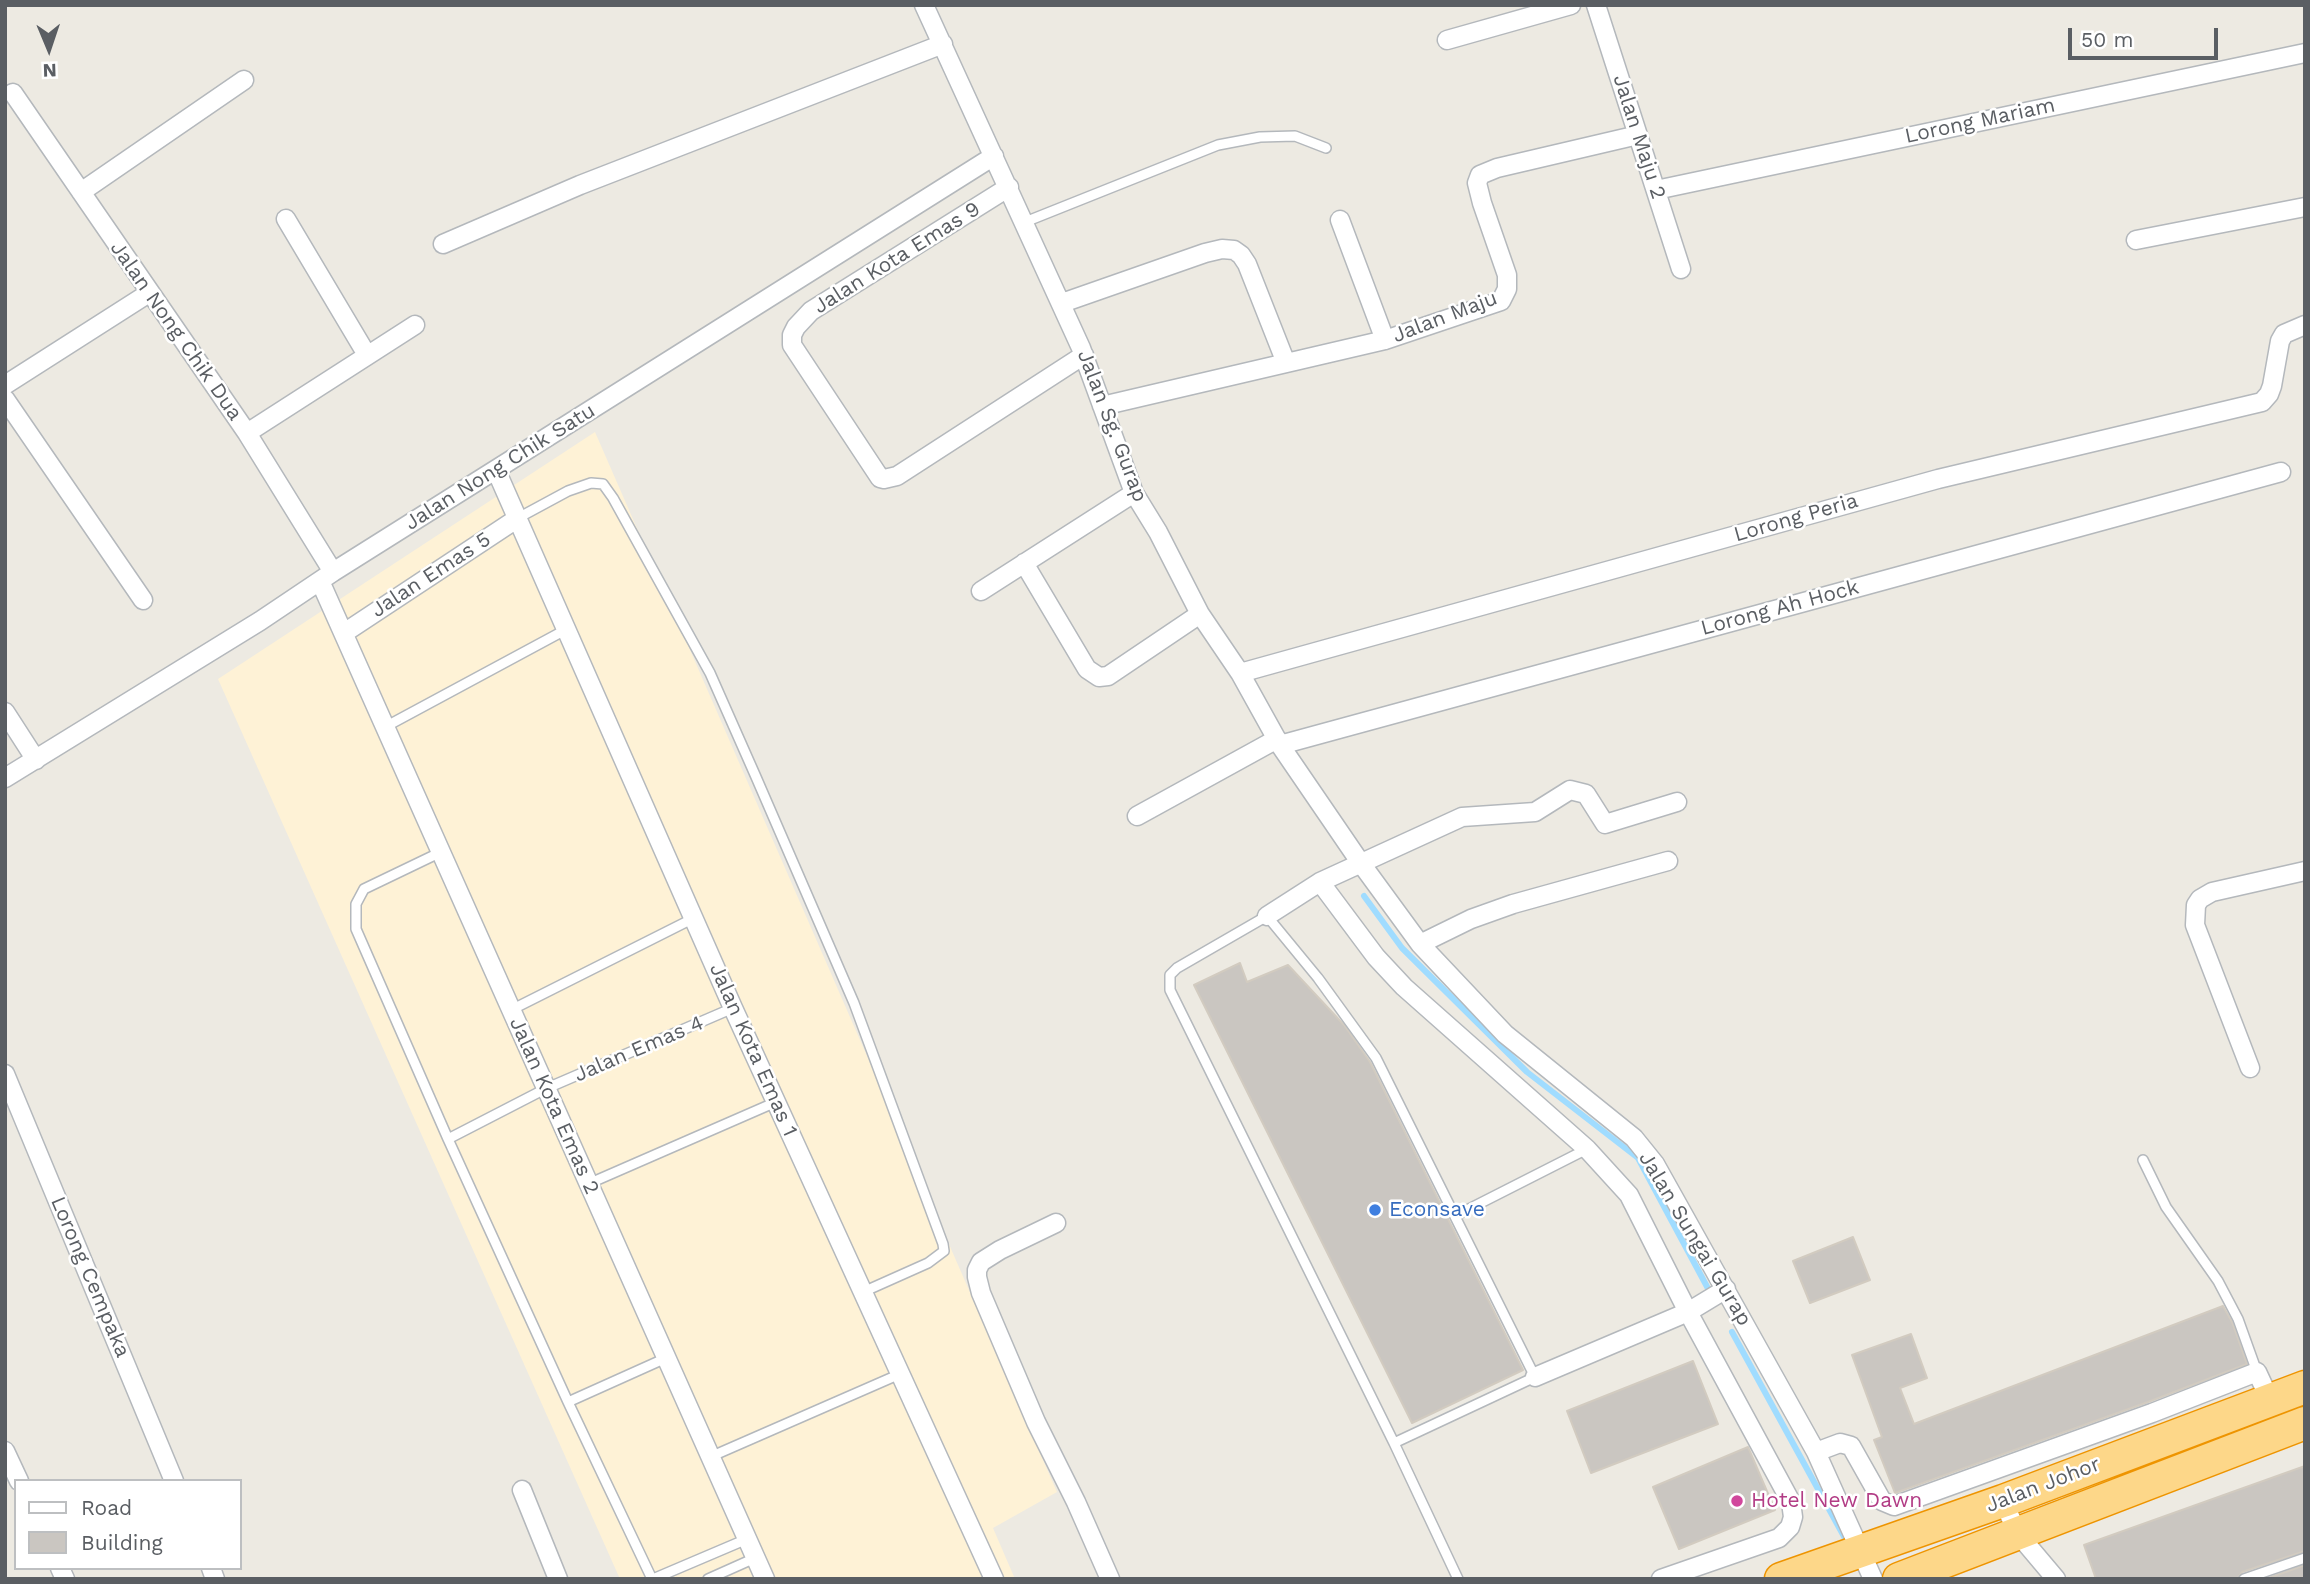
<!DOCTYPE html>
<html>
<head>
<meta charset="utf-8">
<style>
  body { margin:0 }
  #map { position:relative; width:2310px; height:1584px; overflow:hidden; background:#edeae2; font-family:"Work Sans",sans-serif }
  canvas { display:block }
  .frame { position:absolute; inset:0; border:7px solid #5a5e63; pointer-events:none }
  .legend { position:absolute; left:14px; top:1479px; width:228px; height:91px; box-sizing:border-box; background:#fff; border:2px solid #bdbfc1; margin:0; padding:9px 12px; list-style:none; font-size:21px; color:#5a5e63 }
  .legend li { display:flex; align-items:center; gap:14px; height:35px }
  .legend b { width:35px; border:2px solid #bdbfc1 }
  .north { position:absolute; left:14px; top:14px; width:70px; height:70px; -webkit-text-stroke:5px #fff; paint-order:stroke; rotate:178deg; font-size:19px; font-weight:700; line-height:28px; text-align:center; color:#5a5e63 }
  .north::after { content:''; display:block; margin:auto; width:24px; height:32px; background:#5a5e63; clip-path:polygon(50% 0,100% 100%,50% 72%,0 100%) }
  .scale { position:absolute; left:2068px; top:28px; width:150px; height:32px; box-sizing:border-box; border:4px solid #5a5e63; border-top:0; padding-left:9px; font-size:21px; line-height:24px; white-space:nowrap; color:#5a5e63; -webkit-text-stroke:5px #fff; paint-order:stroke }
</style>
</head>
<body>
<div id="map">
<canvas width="2310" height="1584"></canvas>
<div class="frame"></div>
<ul class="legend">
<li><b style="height:9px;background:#fff"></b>Road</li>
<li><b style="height:19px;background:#cac6c1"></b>Building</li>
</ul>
<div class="north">N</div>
<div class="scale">50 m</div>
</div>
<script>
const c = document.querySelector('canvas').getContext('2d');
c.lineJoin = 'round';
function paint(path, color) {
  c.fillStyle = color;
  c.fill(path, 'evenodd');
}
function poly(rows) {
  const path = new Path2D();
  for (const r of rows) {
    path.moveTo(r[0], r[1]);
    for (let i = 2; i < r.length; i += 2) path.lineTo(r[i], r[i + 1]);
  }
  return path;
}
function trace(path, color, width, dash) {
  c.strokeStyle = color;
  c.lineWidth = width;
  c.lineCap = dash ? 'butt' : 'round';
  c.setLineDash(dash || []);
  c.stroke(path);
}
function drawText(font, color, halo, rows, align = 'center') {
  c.font = font + ' "Work Sans",sans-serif';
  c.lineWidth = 5;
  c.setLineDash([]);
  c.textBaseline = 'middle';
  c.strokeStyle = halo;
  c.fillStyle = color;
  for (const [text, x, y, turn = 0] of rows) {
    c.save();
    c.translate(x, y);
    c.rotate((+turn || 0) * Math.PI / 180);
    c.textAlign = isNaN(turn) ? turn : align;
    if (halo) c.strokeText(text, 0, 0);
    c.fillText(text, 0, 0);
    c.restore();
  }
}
paint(poly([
  [595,432,1057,1492,993,1528,1015,1579,620,1579,218,679]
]), '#fef2d6');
trace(poly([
  [1364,896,1402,948,1527,1072,1638,1158,1712,1296],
  [1732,1332,1847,1542]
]), '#a0dcff', 6);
const building = poly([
  [1240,963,1247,982,1288,965,1344,1025,1370,1062,1523,1370,1412,1423,1194,985,1240,963],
  [1853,1237,1870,1280,1810,1303,1793,1261,1853,1237],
  [2223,1306,2232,1322,2247,1364,2148,1402,1895,1493,1874,1440,1882,1437,1852,1355,1911,1334,1927,1378,1900,1388,1914,1424,2223,1306],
  [1693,1361,1718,1424,1591,1473,1567,1411,1693,1361],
  [1748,1447,1775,1510,1679,1549,1653,1487,1748,1447],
  [2305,1466,2305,1551,2242,1572,2237,1579,2096,1579,2084,1545,2305,1466],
  [2305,1565,2305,1579,2266,1579,2305,1565]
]);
paint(building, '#cac6c1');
trace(building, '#d2cbc0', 2);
const lane = poly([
  [1025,222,1218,145,1260,137,1295,136,1326,148],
  [518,518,568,491,591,483,603,484,613,498,710,673,756,777,854,1003,943,1244,944,1251,928,1263,863,1292],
  [385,727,567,629],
  [441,852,364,889,356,904,356,929,448,1139,545,1089,733,1008],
  [511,1010,694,918],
  [448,1139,568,1402,652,1579],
  [2143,1160,2166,1207,2218,1281,2238,1319,2257,1372],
  [588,1184,776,1102],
  [1455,1216,1587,1149],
  [568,1402,666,1358],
  [1394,1443,1170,990,1170,975,1177,968,1267,916,1318,978,1376,1058,1535,1377,1394,1443,1458,1579],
  [710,1457,900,1374],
  [653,1579,747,1539],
  [708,1579,755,1558],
  [2244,1579,2305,1558]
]);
const street = poly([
  [924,5,1081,348,1134,493,1158,532,1200,614,1240,673,1280,745,1360,862,1420,944,1505,1034,1634,1138,1655,1164,1816,1452,1873,1579],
  [1596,5,1681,269],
  [1447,40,1571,5],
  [13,93,247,433,333,572],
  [1009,187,811,311,796,327,792,335,792,345,880,478,884,479,897,476,1084,355],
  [1656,190,2305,53],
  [81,192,244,80],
  [286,219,367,355],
  [1340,220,1385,340],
  [2136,240,2305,207],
  [443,244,580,185,943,44],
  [1062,303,1205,253,1222,249,1234,250,1241,255,1247,264,1286,363],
  [5,385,149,293],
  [5,399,143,600],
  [1102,406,1385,340,1501,301,1507,289,1507,275,1482,203,1477,183,1480,175,1497,168,1638,135],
  [247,433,415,325],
  [496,470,733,1008,994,1579],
  [1024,563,1087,669,1099,677,1108,676,1200,614],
  [320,581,765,1579],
  [981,591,1134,493],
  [344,633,518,518],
  [1240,673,1938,479,2262,402,2269,394,2272,386,2280,341,2284,334,2305,325],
  [5,712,36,760],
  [1280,745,2281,472],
  [5,778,260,621,333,572,994,156],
  [1137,816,1277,739],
  [1320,882,1376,957,1404,987,1587,1149,1629,1195,1688,1312,1791,1502,1793,1517,1790,1527,1779,1538,1661,1579],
  [1267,916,1320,882,1462,817,1535,812,1570,790,1586,794,1605,824,1677,802],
  [1420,944,1471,919,1513,904,1668,861],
  [2250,1068,2195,925,2196,905,2200,899,2212,892,2305,871],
  [5,1074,174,1481],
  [1056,1223,1000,1250,981,1262,977,1270,977,1277,981,1293,1036,1422,1076,1502,1110,1579],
  [1535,1377,1688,1312,1726,1289],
  [5,1451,19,1481],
  [1816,1452,1840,1443,1851,1446,1882,1501,1894,1506,2152,1413,2257,1372,2270,1400],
  [522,1490,558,1579],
  [2003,1501,2018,1534,2056,1579],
  [60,1568,65,1579],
  [211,1568,215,1579]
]);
const highway = poly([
  [1781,1579,2003,1501,2305,1387],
  [1899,1579,2305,1423]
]);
trace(lane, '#b4b8bc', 12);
trace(street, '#b4b8bc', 21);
trace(highway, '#ee9400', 35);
trace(lane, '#fff', 9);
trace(street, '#fff', 18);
trace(highway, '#fdd789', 32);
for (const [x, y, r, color] of [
  [1375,1210,7,"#3f7fe0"],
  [1737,1501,7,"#d1479c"]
]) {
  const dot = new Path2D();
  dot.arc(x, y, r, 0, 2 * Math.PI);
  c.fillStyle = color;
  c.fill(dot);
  trace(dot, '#fff', 2.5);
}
drawText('21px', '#5a5e63', '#fff', [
  ["Lorong Mariam",1980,121,-12],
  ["Jalan Maju 2",1639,137,72],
  ["Jalan Kota Emas 9",897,258,-32],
  ["Jalan Maju",1445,317,-21],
  ["Jalan Nong Chik Dua",176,331,55],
  ["Jalan Sg. Gurap",1112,426,69],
  ["Jalan Nong Chik Satu",500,467,-32],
  ["Lorong Peria",1796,518,-16],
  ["Jalan Emas 5",431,575,-33],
  ["Lorong Ah Hock",1780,608,-15],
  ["Jalan Emas 4",639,1049,-23],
  ["Jalan Kota Emas 1",753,1050,66],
  ["Jalan Kota Emas 2",554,1106,66],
  ["Jalan Sungai Gurap",1695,1239,59],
  ["Lorong Cempaka",90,1277,67],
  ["Jalan Johor",2043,1485,-21]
]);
drawText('21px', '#366cbe', '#fff', [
  ["Econsave",1389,1210]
], 'left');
drawText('21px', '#b23c85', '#fff', [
  ["Hotel New Dawn",1751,1501]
], 'left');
</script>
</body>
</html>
